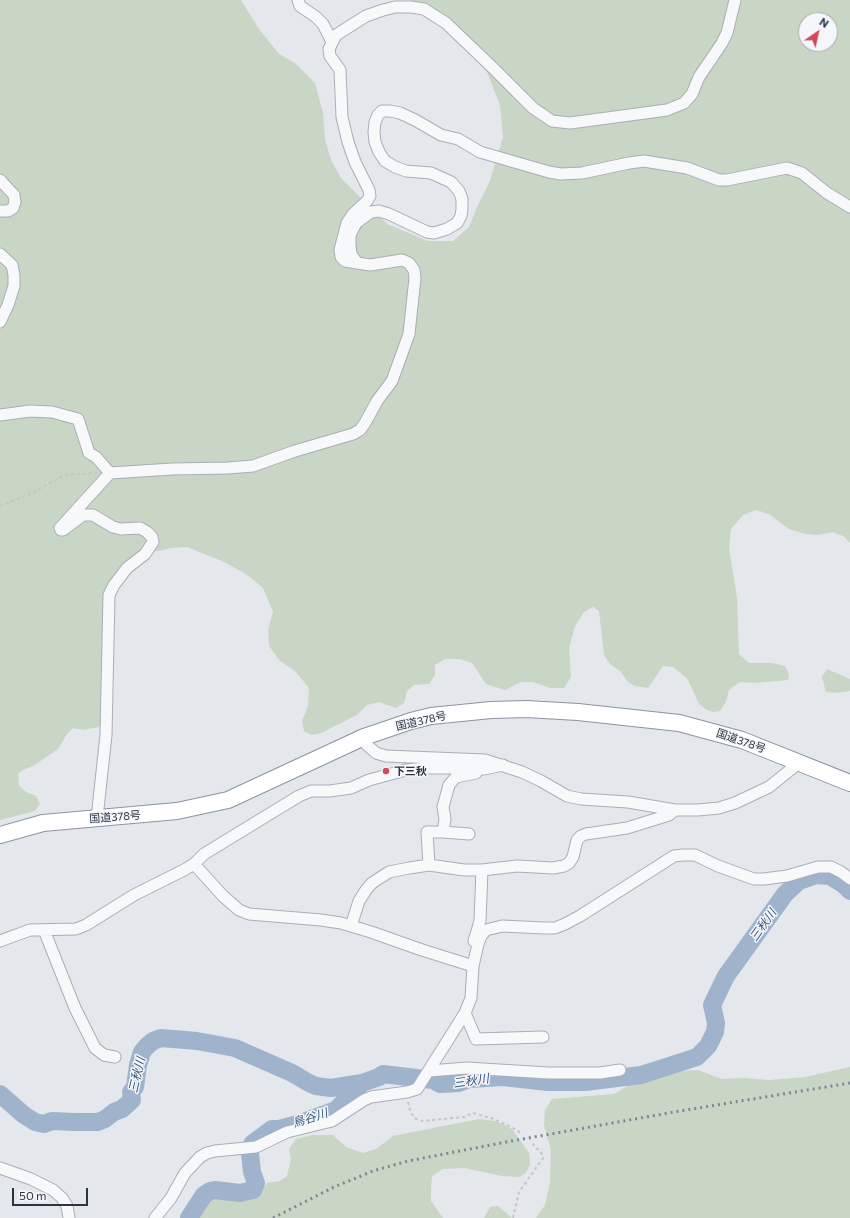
<!DOCTYPE html>
<html>
<head>
<meta charset="utf-8">
<style>
  body { margin:0 }
  #map { position:relative; width:850px; height:1218px; overflow:hidden; background:#e4e7ec; font-family:Commissioner,sans-serif }
  canvas { display:block }
  .north { position:absolute; left:798px; top:12px; width:40px; height:40px; box-sizing:border-box; background:#f4f6f9; border:1px solid #a4a8b1; border-radius:50%; rotate:34deg; font-size:11px; font-weight:700; line-height:16px; text-align:center; color:#2b3445 }
  .north::after { content:''; display:block; margin:auto; width:14px; height:18px; background:#d1495b; clip-path:polygon(50% 0,100% 100%,50% 72%,0 100%) }
  .scale { position:absolute; left:12px; top:1188px; width:76px; height:18px; box-sizing:border-box; border:2px solid #2b3445; border-top:0; padding-left:5px; font-size:12px; line-height:14px; white-space:nowrap; color:#2b3445; -webkit-text-stroke:3px #f4f6f9; paint-order:stroke }
</style>
</head>
<body>
<div id="map">
<canvas width="850" height="1218"></canvas>
<div class="north">N</div>
<div class="scale">50 m</div>
</div>
<script>
const c = document.querySelector('canvas').getContext('2d');
c.lineJoin = 'round';
function paint(path, color) {
  c.fillStyle = color;
  c.fill(path, 'evenodd');
}
function poly(rows) {
  const path = new Path2D();
  for (const r of rows) {
    path.moveTo(r[0], r[1]);
    for (let i = 2; i < r.length; i += 2) path.lineTo(r[i], r[i + 1]);
  }
  return path;
}
function trace(path, color, width, dash) {
  c.strokeStyle = color;
  c.lineWidth = width;
  c.lineCap = dash ? 'butt' : 'round';
  c.setLineDash(dash || []);
  c.stroke(path);
}
function drawText(font, color, halo, rows, align = 'center') {
  c.font = font + ' Commissioner,"Noto Sans JP",sans-serif';
  c.lineWidth = 3;
  c.setLineDash([]);
  c.textBaseline = 'middle';
  c.strokeStyle = halo;
  c.fillStyle = color;
  for (const [text, x, y, turn = 0] of rows) {
    c.save();
    c.translate(x, y);
    c.rotate((+turn || 0) * Math.PI / 180);
    c.textAlign = isNaN(turn) ? turn : align;
    if (halo) c.strokeText(text, 0, 0);
    c.fillText(text, 0, 0);
    c.restore();
  }
}
paint(poly([
  [0,0,241,0,259,29,279,54,295,63,315,83,323,113,325,139,331,160,341,178,387,224,428,241,453,241,469,227,478,205,490,181,503,137,500,105,487,72,449,32,410,0,850,0,850,543,845,537,833,532,818,535,805,534,789,529,769,514,756,510,743,515,731,529,729,548,737,598,739,654,749,663,772,663,785,666,789,674,788,680,754,683,740,682,729,690,726,702,720,711,713,712,707,710,699,704,687,678,673,667,663,666,648,688,635,686,628,682,620,671,610,664,604,655,599,611,593,607,584,612,575,626,569,649,571,677,564,688,550,688,533,682,521,682,505,690,486,684,472,663,460,659,445,659,435,665,435,675,429,684,414,685,407,691,404,703,396,708,379,702,367,705,357,715,321,733,312,735,304,731,302,721,308,706,309,688,295,671,280,661,269,646,268,630,273,612,263,588,246,574,222,561,187,547,172,548,159,551,140,551,129,558,114,578,107,716,99,727,83,730,73,728,67,734,58,749,33,766,23,770,18,774,19,786,26,792,36,796,40,804,35,811,0,820],
  [806,20,830,20,830,44,806,44],
  [827,669,850,679,850,691,835,693,826,692,822,677],
  [850,1067,850,1218,536,1218,545,1205,550,1182,551,1150,544,1125,545,1110,552,1099,614,1094,629,1085,680,1071,698,1070,722,1079,744,1078,769,1080,805,1077],
  [479,1119,496,1121,512,1129,529,1153,530,1164,526,1173,519,1177,502,1176,464,1168,443,1169,432,1176,431,1189,431,1201,443,1218,196,1218,211,1199,219,1197,234,1200,247,1201,254,1198,260,1192,267,1183,280,1181,287,1176,291,1159,289,1149,296,1139,313,1135,333,1135,346,1147,363,1153,376,1149,393,1136],
  [498,1206,512,1218,484,1218,490,1207]
]), '#c9d6c5');
trace(poly([
  [0,1094,24,1115,35,1122,44,1124,52,1121,75,1122,98,1122,105,1119,114,1112,122,1109,132,1100,131,1092,135,1087,138,1065,142,1052,147,1046,153,1041,161,1038,197,1041,235,1048,292,1073,309,1083,316,1086,331,1088,362,1083,379,1077,383,1074,433,1080,440,1084,459,1083,469,1079,503,1077,548,1082,585,1082,641,1075,697,1057,708,1046,715,1032,716,1023,712,1005,726,976,785,894,799,881,816,875,830,876,843,884,850,891],
  [252,1144,272,1129,279,1129,298,1124,336,1110,362,1083],
  [189,1218,204,1195,210,1191,215,1190,240,1193,253,1190,256,1183,252,1172,250,1153]
]), '#9fb4cc', 18);
const minor = poly([
  [298,0,300,6,316,17,323,24,332,42],
  [0,180,14,195,15,202,13,208,8,211,0,211],
  [0,254,12,265,14,275,14,286,8,305,0,322],
  [357,263,351,254,350,245,350,235,356,223,371,212,379,211,389,214,427,232,434,233,447,229,457,223,461,216,462,209,462,199,459,191,451,182,431,173,406,171,395,167,385,161,379,152,375,142,374,132,375,122,378,115,382,111,390,111,400,113,415,120,441,135,458,139,480,152,549,172,561,174,582,173,629,163,644,161,687,168,719,180,727,180,787,168,802,173,827,193,850,207],
  [0,415,30,411,52,412,78,419,89,453,96,457,110,473],
  [364,737,367,745,376,753,386,756,485,760,522,772,541,781,567,796,581,799,628,802,675,810,698,810,719,808,735,803,769,787,800,762],
  [97,818,106,735,109,595,114,585,127,568,145,554,153,542,152,537,147,532,140,528,121,529,113,527,93,515,83,515,63,530,61,530,60,528,110,473,172,469,228,468,253,466,295,451,353,434,360,430,365,423,377,401,392,381,409,334,415,278,414,270,409,263,402,260,370,265,345,261,341,257,340,250,347,223,353,214,367,201,370,196,369,190,355,162,348,142,342,117,340,70,330,56,329,49,336,35,366,16,383,10,395,7,411,7,424,9,446,23,493,68,533,108,552,121,570,123,667,110,684,103,692,94,699,77,722,43,727,33,735,0],
  [443,832,445,819,443,807,449,785,456,777,476,773],
  [194,864,223,896,239,910,249,914,321,920,341,923,371,932,422,950,473,966],
  [429,865,427,832,443,832,469,834],
  [351,926,359,901,366,890,372,883,389,872,409,868,429,865,464,870,482,870,517,866,553,868,564,866,569,863,573,857,577,840,581,836,586,834,627,828,669,815,675,810],
  [44,930,75,1008,95,1048,104,1055,115,1057],
  [0,941,30,930,76,929,86,925,134,895,184,870,194,864,204,854,299,796,311,791,330,791,351,788,369,780,406,770,427,768,474,768,484,769,503,765],
  [474,941,480,921,482,870],
  [465,1013,476,1039,543,1037],
  [429,1071,467,1068,548,1073,600,1073,620,1070],
  [0,1168,31,1179,53,1190,62,1198,67,1206,69,1218],
  [155,1218,171,1198,185,1173,200,1157,207,1153,215,1151,256,1147,287,1132,332,1121,364,1100,371,1097,407,1092,417,1089,465,1013,471,998,473,966,478,944,481,936,486,930,502,926,544,928,555,928,565,924,580,916,674,856,683,855,695,855,718,866,754,879,764,879,787,876,818,867,831,867,841,872,850,879]
]);
const highway = poly([
  [0,835,43,823,177,811,228,800,364,737,411,721,431,716,491,710,526,709,578,712,679,723,742,740,850,783]
]);
trace(minor, '#a9aeb7', 13);
trace(highway, '#8b94a3', 18);
trace(poly([
  [0,506,28,495,65,475,97,473],
  [408,1102,410,1110,414,1118,422,1121,464,1117,473,1113,494,1119,517,1130,522,1135],
  [513,1218,519,1192,543,1158,543,1155,530,1141]
]), '#c2c5cb', 2, [3, 3]);
trace(minor, '#f7f8fa', 11);
trace(highway, '#fff', 16);
trace(poly([
  [273,1218,334,1187,373,1171,408,1161,506,1142,674,1112,850,1083]
]), '#7d8696', 3, [2, 4]);
for (const [x, y, r, color] of [
  [386,771,4,"#d1495b"]
]) {
  const dot = new Path2D();
  dot.arc(x, y, r, 0, 2 * Math.PI);
  c.fillStyle = color;
  c.fill(dot);
  trace(dot, '#f4f6f9', 1.5);
}
drawText('11px', '#2b3445', '#f4f6f9', [
  ["国道378号",421,721,-13],
  ["国道378号",741,741,19],
  ["国道378号",115,817,-4]
]);
drawText('bold 11px', '#2b3445', '#f4f6f9', [
  ["下三秋",394,771]
], 'left');
drawText('italic 12px', '#34527a', '#f4f6f9', [
  ["三秋川",763,925,-54],
  ["三秋川",137,1075,-77],
  ["三秋川",471,1081,-8],
  ["鳥谷川",310,1118,-18]
]);
</script>
</body>
</html>
